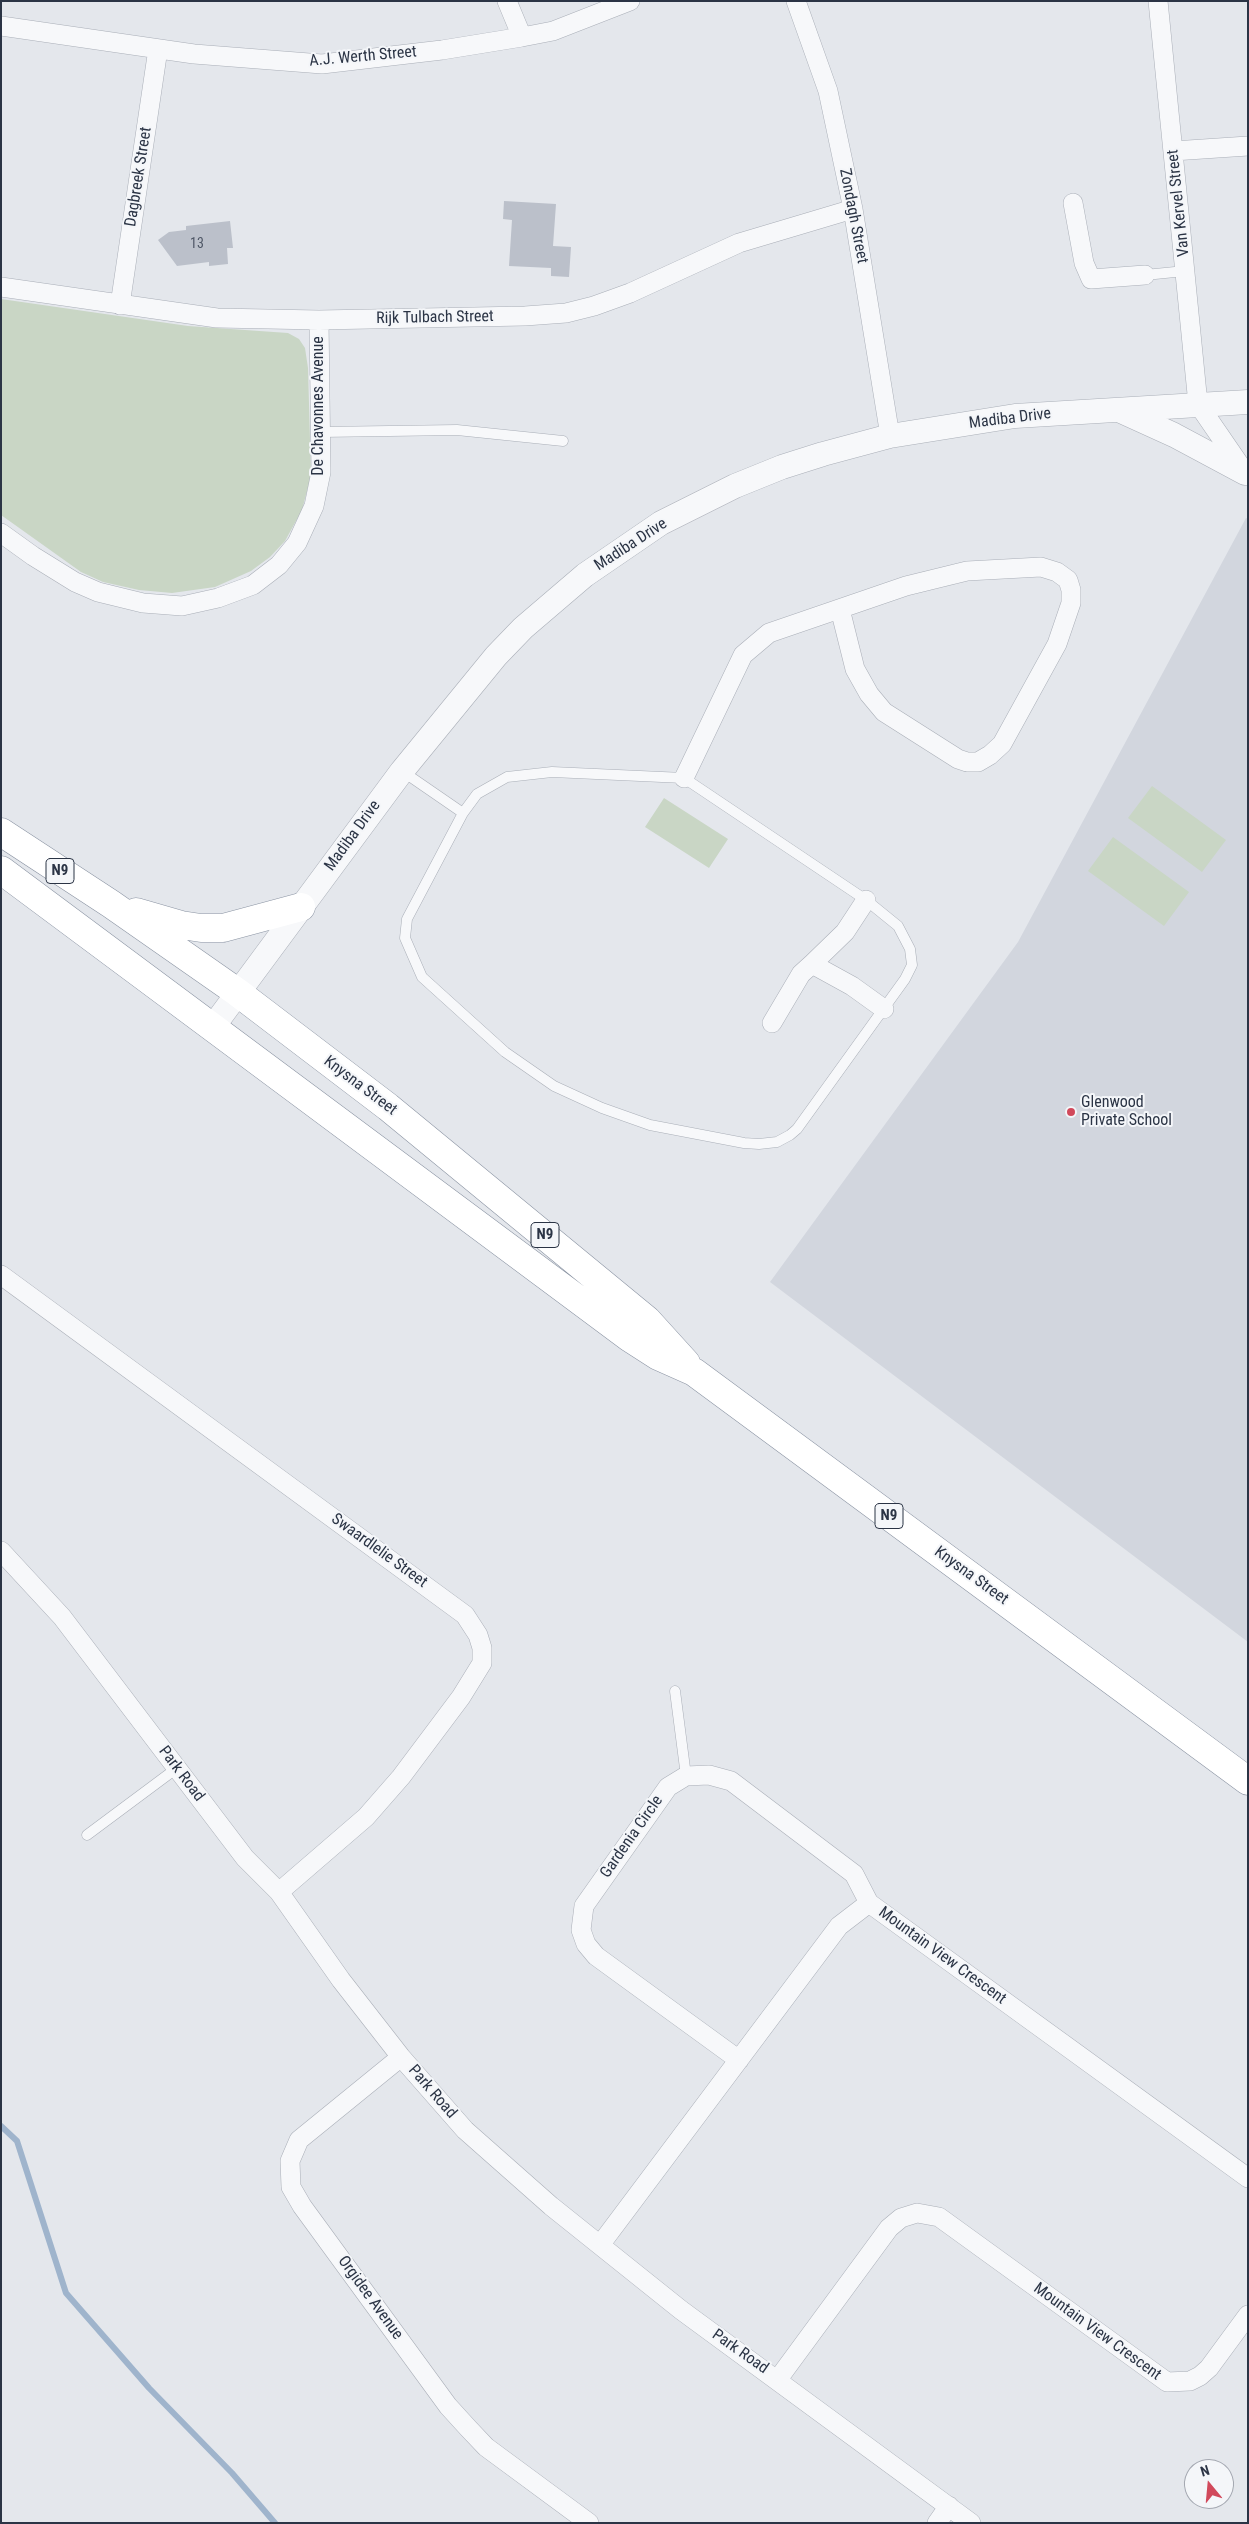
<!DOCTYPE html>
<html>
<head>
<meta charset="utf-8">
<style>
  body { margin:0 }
  #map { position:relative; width:1249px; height:2524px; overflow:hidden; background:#e4e7ec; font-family:"Roboto Condensed",sans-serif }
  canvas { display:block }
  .frame { position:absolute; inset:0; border:2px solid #2b3445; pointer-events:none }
  .north { position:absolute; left:1184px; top:2459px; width:50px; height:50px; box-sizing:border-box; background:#f4f6f9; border:1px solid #a4a8b1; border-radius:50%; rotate:343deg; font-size:14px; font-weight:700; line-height:20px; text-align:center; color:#2b3445 }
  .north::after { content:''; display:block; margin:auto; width:18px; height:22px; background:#d1495b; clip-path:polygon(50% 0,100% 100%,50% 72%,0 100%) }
</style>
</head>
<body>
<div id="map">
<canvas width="1249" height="2524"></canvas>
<div class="frame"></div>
<div class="north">N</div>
</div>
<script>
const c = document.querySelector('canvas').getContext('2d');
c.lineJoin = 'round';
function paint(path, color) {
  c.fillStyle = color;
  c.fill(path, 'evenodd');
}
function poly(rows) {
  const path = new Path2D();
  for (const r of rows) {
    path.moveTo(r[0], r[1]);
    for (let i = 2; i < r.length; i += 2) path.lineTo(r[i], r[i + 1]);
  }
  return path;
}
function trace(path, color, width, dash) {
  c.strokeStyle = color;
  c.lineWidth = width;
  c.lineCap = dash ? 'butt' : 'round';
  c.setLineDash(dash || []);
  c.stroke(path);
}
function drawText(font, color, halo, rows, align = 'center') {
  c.font = font + ' "Roboto Condensed",sans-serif';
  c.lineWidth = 4;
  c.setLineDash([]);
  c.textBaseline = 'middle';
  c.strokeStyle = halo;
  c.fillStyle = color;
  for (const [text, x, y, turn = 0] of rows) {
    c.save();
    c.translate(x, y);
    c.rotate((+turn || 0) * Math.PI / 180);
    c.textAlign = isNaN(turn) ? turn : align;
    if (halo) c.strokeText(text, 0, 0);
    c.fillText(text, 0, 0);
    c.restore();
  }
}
paint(poly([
  [1246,518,1248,519,1248,1642,770,1282,1018,942]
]), '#d2d6de');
paint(poly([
  [1,299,188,326,288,333,299,339,305,348,308,368,311,476,302,510,285,541,270,557,251,571,215,587,172,593,139,590,103,582,81,572,1,515],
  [1152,786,1226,840,1202,872,1128,818],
  [664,798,728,839,709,868,645,827],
  [1113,837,1189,892,1164,926,1088,871]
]), '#c9d6c5');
trace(poly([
  [1,2126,17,2141,66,2293,149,2388,232,2473,275,2523]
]), '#9fb4cc', 6);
paint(poly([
  [504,201,556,204,553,246,571,247,569,277,551,276,551,268,509,266,512,220,503,219],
  [230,221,233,248,227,248,228,264,209,266,209,262,177,266,158,240,169,232,186,230,186,226]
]), '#bbc0ca');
const service = poly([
  [1145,275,1185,271],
  [321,432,457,430,563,441],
  [402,771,463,813],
  [552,772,684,778,866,900,898,926,910,949,912,965,905,979,797,1129,790,1135,777,1142,759,1144,744,1143,650,1125,602,1108,554,1086,505,1052,422,977,405,938,407,919,463,813,477,794,507,777,552,772],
  [675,1691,686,1776],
  [87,1835,177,1768]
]);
const minor = poly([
  [507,1,522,37],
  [796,1,828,91,853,209,890,436],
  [1158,1,1198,404,1244,471],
  [1,26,194,54,322,64,442,50,522,37,553,31,630,1],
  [1173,151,1248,146],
  [1073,203,1084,263,1091,279,1145,275],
  [1,287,217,318,319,320,525,316,566,313,594,306,630,293,739,243,853,209],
  [120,305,158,49],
  [1,533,33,556,75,582,98,592,143,603,182,606,218,598,253,585,279,565,297,543,314,506,321,472,319,320],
  [684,778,743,655,769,633,906,586,967,571,1041,567,1057,572,1068,580,1071,590,1071,603,1057,644,1002,744,990,755,978,762,967,762,958,759,884,712,869,694,855,669,840,609],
  [866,900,845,932,812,964,852,986,884,1009],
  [772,1023,801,974,812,964],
  [1,1275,465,1615,478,1635,482,1648,482,1663,461,1697,401,1777,366,1817,279,1892],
  [1,1551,62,1617,245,1858,279,1892,341,1980,401,2057,465,2130,551,2206,681,2310,971,2523],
  [401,2057,299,2140,290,2161,291,2187,302,2206,448,2406,468,2428,486,2447,589,2523],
  [739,2060,596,1956,586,1944,581,1930,584,1906,668,1787,686,1776,709,1775,731,1781,854,1874,869,1903],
  [600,2245,839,1926,869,1903,1248,2178],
  [778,2379,889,2228,901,2218,917,2213,939,2217,1167,2382,1190,2381,1200,2376,1209,2368,1248,2315],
  [937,2523,949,2506]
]);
const tertiary = poly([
  [1119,410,1174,435,1245,473],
  [212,1028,402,771,496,656,523,628,585,575,661,523,735,486,782,467,823,454,890,436,1015,416,1248,402]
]);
const trunk = poly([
  [1,832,111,904,237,992,388,1107,647,1320,686,1363],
  [1,870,630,1338,658,1356,694,1372,1248,1781],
  [136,912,181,925,201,928,223,928,301,907]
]);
trace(service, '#a9aeb7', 11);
trace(minor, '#a9aeb7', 20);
trace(tertiary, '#a9aeb7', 25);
trace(trunk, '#8b94a3', 29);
trace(service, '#f7f8fa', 10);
trace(minor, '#f7f8fa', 19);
trace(tertiary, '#f7f8fa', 24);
trace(trunk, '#fff', 28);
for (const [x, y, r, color] of [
  [1071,1112,5,"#d1495b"]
]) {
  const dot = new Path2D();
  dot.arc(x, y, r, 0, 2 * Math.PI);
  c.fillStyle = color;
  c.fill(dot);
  trace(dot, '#f4f6f9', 2);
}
drawText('14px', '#4f5766', null, [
  ["13",197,244]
]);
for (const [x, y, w] of [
  [60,871,28],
  [545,1235,28],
  [889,1516,28]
]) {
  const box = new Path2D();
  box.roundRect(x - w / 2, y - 12.5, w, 25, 4);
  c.fillStyle = '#f4f6f9';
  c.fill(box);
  trace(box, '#2b3445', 1);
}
drawText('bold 15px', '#2b3445', null, [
  ["N9",60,871],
  ["N9",545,1235],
  ["N9",889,1516]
]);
drawText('16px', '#2b3445', '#f4f6f9', [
  ["A.J. Werth Street",363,57,-5],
  ["Dagbreek Street",139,177,-81],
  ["Van Kervel Street",1179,203,-96],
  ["Zondagh Street",853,216,79],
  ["Rijk Tulbach Street",435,318,-1],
  ["De Chavonnes Avenue",319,406,-90],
  ["Madiba Drive",1010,419,-7],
  ["Madiba Drive",631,545,-33],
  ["Madiba Drive",353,836,-54],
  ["Knysna Street",360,1086,37],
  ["Swaardlelie Street",379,1551,36],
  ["Knysna Street",971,1576,36],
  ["Park Road",181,1774,53],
  ["Gardenia Circle",632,1837,-55],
  ["Mountain View Crescent",942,1956,36],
  ["Park Road",432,2092,49],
  ["Orgidee Avenue",370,2298,54],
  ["Mountain View Crescent",1097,2332,36],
  ["Park Road",740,2352,35]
]);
drawText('16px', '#2b3445', '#f4f6f9', [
  ["Glenwood",1081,1103],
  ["Private School",1081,1121]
], 'left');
</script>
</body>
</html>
